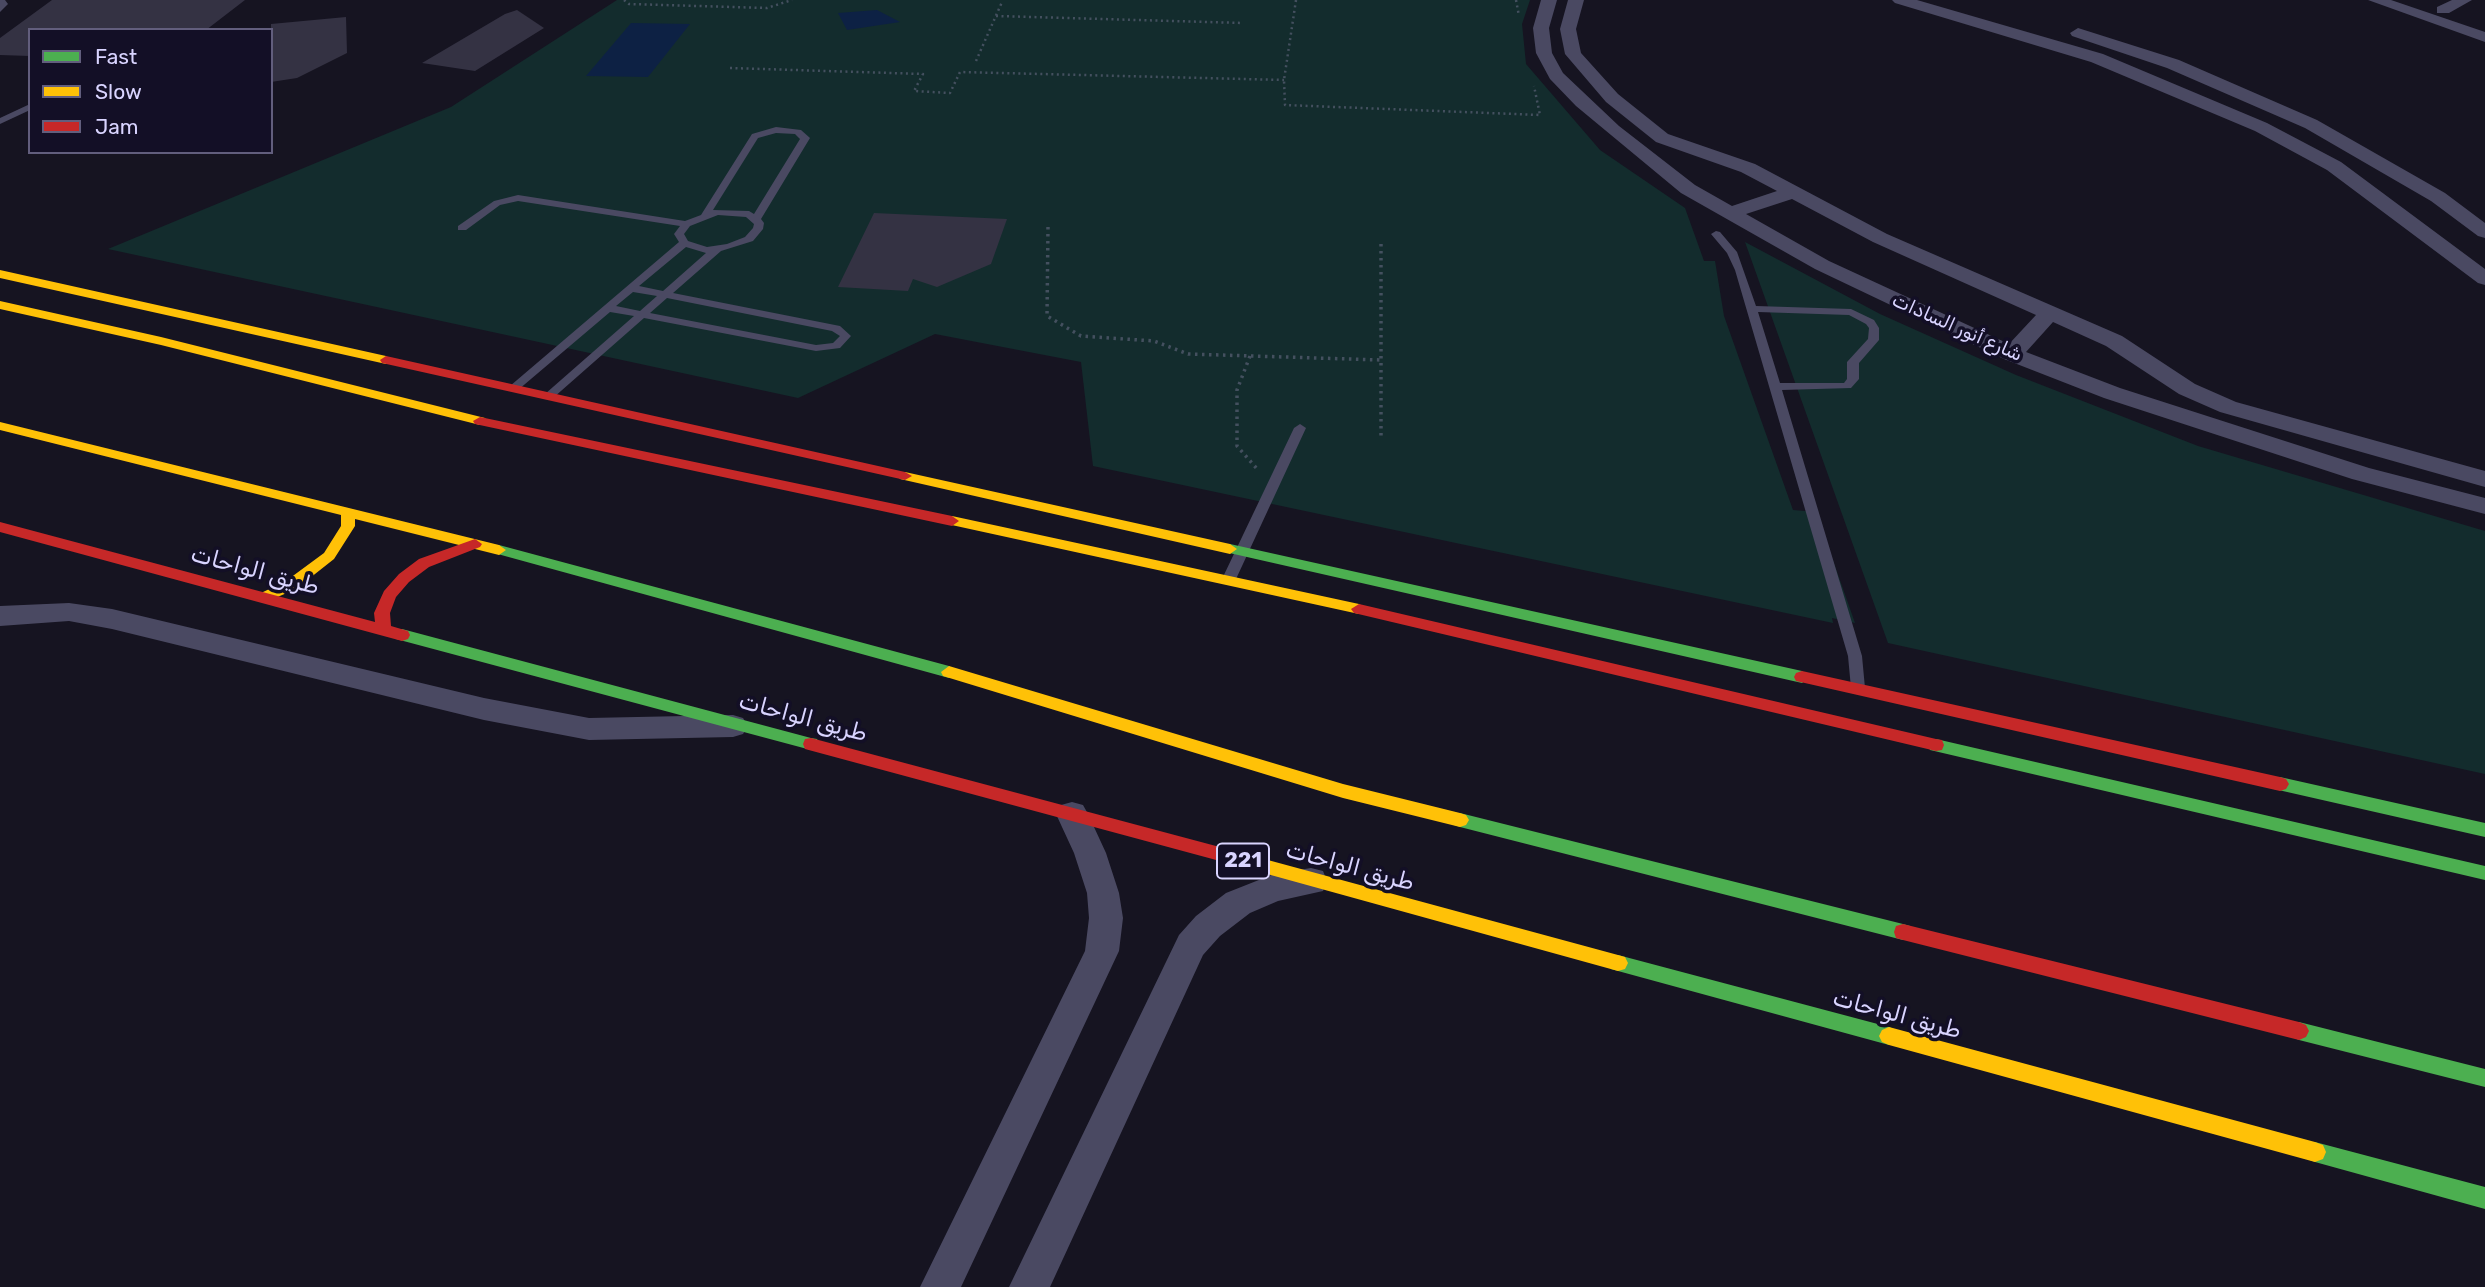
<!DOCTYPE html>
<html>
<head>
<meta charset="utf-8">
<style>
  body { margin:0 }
  #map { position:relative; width:2485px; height:1287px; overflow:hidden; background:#161421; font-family:Rubik,sans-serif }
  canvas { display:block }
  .legend { position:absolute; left:28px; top:28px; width:245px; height:126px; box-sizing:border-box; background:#130f26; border:2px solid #625e7d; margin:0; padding:9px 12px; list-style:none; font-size:21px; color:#d9d4ff }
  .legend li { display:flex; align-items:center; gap:14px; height:35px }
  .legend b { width:35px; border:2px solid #625e7d }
</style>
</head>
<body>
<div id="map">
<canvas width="2485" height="1287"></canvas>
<ul class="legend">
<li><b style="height:9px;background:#4caf50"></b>Fast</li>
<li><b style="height:9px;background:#ffc107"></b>Slow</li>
<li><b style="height:9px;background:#c62828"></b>Jam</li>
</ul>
</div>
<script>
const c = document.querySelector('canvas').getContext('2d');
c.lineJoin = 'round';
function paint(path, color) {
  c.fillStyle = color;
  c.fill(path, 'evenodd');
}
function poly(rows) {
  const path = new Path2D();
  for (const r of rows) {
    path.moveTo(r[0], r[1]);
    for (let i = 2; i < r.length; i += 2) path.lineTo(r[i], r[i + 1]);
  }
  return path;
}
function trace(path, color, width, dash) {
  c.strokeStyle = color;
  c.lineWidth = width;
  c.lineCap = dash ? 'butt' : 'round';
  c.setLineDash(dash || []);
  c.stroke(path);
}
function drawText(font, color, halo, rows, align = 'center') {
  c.font = font + ' Rubik,"Noto Sans Arabic",sans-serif';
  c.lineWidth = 7;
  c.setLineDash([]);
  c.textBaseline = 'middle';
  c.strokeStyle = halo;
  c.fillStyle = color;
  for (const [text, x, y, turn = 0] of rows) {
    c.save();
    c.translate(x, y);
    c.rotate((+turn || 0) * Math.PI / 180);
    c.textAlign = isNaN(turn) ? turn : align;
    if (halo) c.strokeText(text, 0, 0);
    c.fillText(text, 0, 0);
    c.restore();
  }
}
paint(poly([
  [617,0,1530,0,1522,24,1526,64,1600,150,1685,208,1704,261,1715,261,1724,316,1793,510,1816,512,1855,623,1832,618,1833,623,1093,466,1081,362,935,334,798,398,108,249,451,107],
  [1745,242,1880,314,2016,375,2198,446,2485,531,2485,774,1888,643]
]), '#132c2d');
paint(poly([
  [877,10,900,22,847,30,838,13],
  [631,23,690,24,648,77,586,76]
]), '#0d2144');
paint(poly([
  [52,0,245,0,206,30,30,30,30,56,0,55,0,38],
  [517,10,544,28,475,71,422,63,505,14],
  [346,17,347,53,297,78,271,82,271,24],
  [874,213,1007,219,991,264,937,287,913,279,908,291,838,287]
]), '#343243');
trace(poly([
  [624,0,629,4,767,8,792,0],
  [1296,0,1284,80,1285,105,1540,115,1534,86],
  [1516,0,1519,16],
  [996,16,1243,23],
  [976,61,1002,2],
  [730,68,923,74,914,91,950,93,960,72,1284,80]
]), '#44505f', 2.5, [2, 3.5]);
trace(poly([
  [1048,227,1047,316,1081,336,1154,341,1188,354,1381,360],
  [1381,244,1381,437],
  [1250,356,1237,390,1237,446,1258,470]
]), '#44505f', 3.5, [2.5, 4.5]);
paint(poly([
  [0,0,5,0,8,4,0,12,0,0],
  [30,104,30,110,0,124,0,118,30,104],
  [776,127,801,130,810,138,761,219,764,223,763,229,753,241,721,251,673,293,840,326,851,336,840,348,816,351,644,318,553,398,545,398,545,394,634,316,610,312,518,390,510,390,510,386,679,242,674,234,680,226,518,201,500,205,466,230,458,230,458,226,494,201,518,195,685,221,701,215,752,134,776,127],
  [776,133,795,134,800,139,754,214,749,211,713,210,758,138,776,133],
  [718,215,746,217,754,224,753,228,745,237,727,244,707,247,688,241,684,234,690,226,718,215],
  [686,247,706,253,663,291,639,286,686,247],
  [633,292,657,296,640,311,616,306,633,292],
  [667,298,832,331,840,336,833,343,816,345,650,313,667,298],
  [1716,231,1720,232,1737,252,1756,306,1851,309,1874,320,1879,328,1879,340,1859,363,1859,379,1851,388,1782,390,1862,656,1865,688,1863,692,1858,693,1853,692,1851,688,1848,656,1735,270,1727,253,1711,234,1716,231],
  [1758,312,1849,315,1866,324,1869,328,1868,339,1847,362,1847,379,1844,383,1780,383,1758,312],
  [1300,424,1306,428,1236,579,1234,582,1224,582,1222,579,1294,428,1300,424]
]), '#4a4962');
paint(poly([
  [1541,0,1557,0,1549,28,1552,53,1563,73,1619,126,1695,185,1732,206,1777,191,1741,172,1656,142,1606,102,1565,54,1560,29,1568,0,1584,0,1576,29,1581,53,1618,94,1668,134,1755,164,1887,234,2122,336,2195,384,2236,402,2485,471,2485,487,2220,412,2179,394,2106,346,2053,322,2026,352,2120,388,2369,468,2485,498,2485,514,2352,479,2104,398,2004,359,1815,269,1681,193,1576,106,1550,79,1536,53,1533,28,1541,0],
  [1792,199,1873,242,2036,315,2009,344,1829,261,1746,214,1792,199],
  [1892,0,1917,0,2103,54,2267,123,2341,162,2485,269,2485,285,2478,283,2327,170,2255,131,2091,62,1895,3,1892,0],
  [2368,0,2391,0,2485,32,2485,42,2368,0],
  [2452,0,2472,0,2449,13,2437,13,2437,7,2452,0],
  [2078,28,2179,60,2317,120,2445,193,2485,223,2485,238,2478,236,2431,201,2305,128,2167,68,2072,36,2070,33,2078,28],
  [69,603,112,609,484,698,589,718,733,715,743,718,748,726,743,734,733,737,589,740,484,720,112,629,69,621,0,626,0,606,69,603],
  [1072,802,1083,805,1088,814,1106,853,1119,893,1123,918,1119,951,961,1287,920,1287,1085,951,1089,918,1087,893,1074,853,1056,814,1061,805,1072,802],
  [1311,868,1323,871,1327,881,1323,891,1278,901,1250,913,1220,936,1203,955,1050,1287,1009,1287,1179,935,1196,916,1226,893,1274,874,1311,868]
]), '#4a4962');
paint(poly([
  [1230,544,1802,671,1810,677,1802,683,1225,552,1223,549,1225,546,1230,544],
  [499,545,949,666,957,672,949,678,494,553,492,550,494,547,499,545],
  [402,629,811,738,817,739,819,744,817,749,811,750,396,639,394,635,396,631,402,629],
  [1936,739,2485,866,2485,880,1930,750,1928,745,1930,740,1936,739],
  [2280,777,2485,823,2485,837,2274,789,2271,784,2274,779,2280,777],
  [1460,813,1903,924,1910,926,1912,932,1910,938,1903,940,1460,827,1454,825,1451,820,1454,815,1460,813],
  [1618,955,1889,1027,1896,1030,1899,1036,1896,1042,1889,1045,1618,971,1611,969,1608,963,1611,957,1618,955],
  [2299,1022,2485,1069,2485,1087,2299,1040,2292,1037,2289,1031,2292,1025,2299,1022],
  [2315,1142,2485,1187,2485,1209,2315,1162,2307,1159,2304,1152,2307,1145,2315,1142]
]), '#4caf50');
paint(poly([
  [0,270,386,356,392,360,386,364,0,278,0,270],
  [0,301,161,337,485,418,487,421,480,425,161,345,0,309,0,301],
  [0,422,499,545,506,550,499,555,355,519,355,526,334,559,296,589,266,602,258,597,261,593,286,581,324,553,341,526,341,515,0,430,0,422],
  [905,472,1230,544,1237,549,1230,554,900,479,898,476,905,472],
  [952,516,1359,604,1367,609,1359,614,947,524,945,521,952,516],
  [949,666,1343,784,1460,813,1466,815,1469,820,1466,825,1460,827,1343,798,943,676,941,672,949,666],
  [1231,850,1618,955,1625,957,1628,963,1625,969,1618,971,1231,864,1225,862,1222,857,1225,852,1231,850],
  [1889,1027,2315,1142,2323,1145,2326,1152,2323,1159,2315,1162,1889,1045,1882,1042,1879,1036,1882,1030,1889,1027]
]), '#ffc107');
paint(poly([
  [386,356,905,472,912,476,905,480,382,363,380,360,386,356],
  [480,417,952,516,959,521,952,526,475,424,473,421,480,417],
  [0,522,375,622,374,613,384,591,399,574,419,559,475,539,482,544,480,547,429,567,409,582,396,597,390,613,391,626,408,631,410,635,408,639,402,641,0,532,0,522],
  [1359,604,1936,739,1942,740,1944,745,1942,750,1936,751,1354,613,1351,609,1359,604],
  [1802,671,2280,777,2286,779,2289,784,2286,789,2280,791,1796,681,1794,677,1796,673,1802,671],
  [811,738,1231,850,1237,852,1240,857,1237,862,1231,864,805,749,803,744,805,739,811,738],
  [1903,924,2299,1022,2306,1025,2309,1031,2306,1037,2299,1040,1903,940,1896,938,1894,932,1896,926,1903,924]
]), '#c62828');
drawText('19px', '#d9d4ff', '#130f26', [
  ["شارع أنور السادات",1957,328,24]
]);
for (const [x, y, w] of [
  [1243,861,52]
]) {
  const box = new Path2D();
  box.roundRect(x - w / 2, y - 17.5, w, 35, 5);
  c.fillStyle = '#130f26';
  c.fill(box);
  trace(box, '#d9d4ff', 2);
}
drawText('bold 21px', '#d9d4ff', null, [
  ["221",1243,861]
]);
drawText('23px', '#d9d4ff', '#130f26', [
  ["طريق الواحات",255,571,15],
  ["طريق الواحات",803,718,15],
  ["طريق الواحات",1350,867,15],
  ["طريق الواحات",1897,1015,15]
]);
</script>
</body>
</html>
